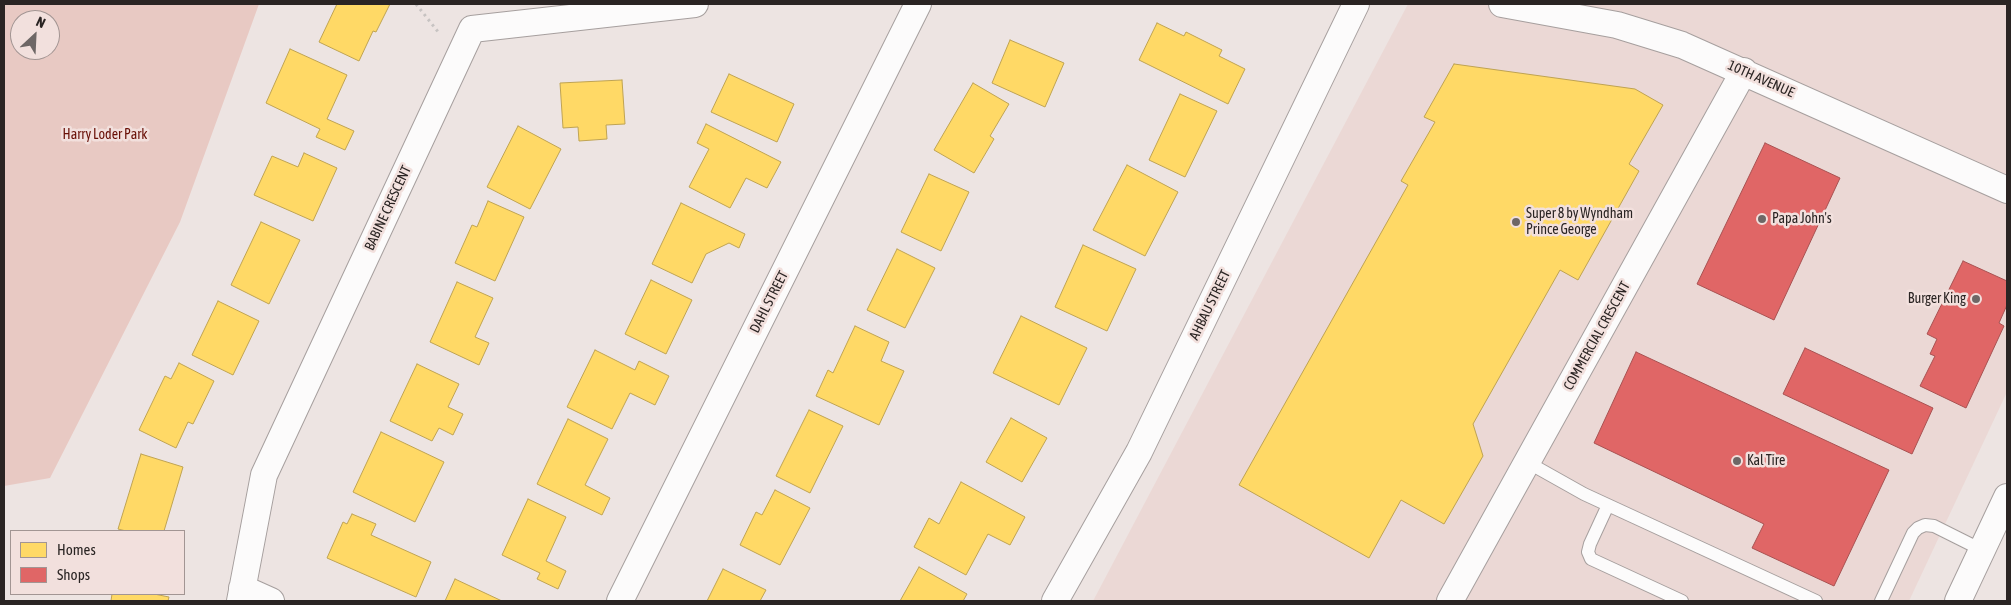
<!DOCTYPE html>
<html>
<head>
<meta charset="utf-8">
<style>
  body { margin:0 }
  #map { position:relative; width:2011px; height:605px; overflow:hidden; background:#ede4e2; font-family:"Asap Condensed",sans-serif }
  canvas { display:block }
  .frame { position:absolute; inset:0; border:5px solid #2a2423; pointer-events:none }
  .legend { position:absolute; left:10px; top:530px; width:175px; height:65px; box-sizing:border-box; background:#f2e0dd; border:1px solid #a29593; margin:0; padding:6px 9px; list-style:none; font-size:15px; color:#2a2423 }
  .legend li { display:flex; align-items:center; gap:10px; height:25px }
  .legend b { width:25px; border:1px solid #a29593 }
  .north { position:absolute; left:10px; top:10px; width:50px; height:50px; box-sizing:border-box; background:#f2e0dd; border:1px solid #a29593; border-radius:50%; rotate:25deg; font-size:14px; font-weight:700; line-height:20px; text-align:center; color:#2a2423 }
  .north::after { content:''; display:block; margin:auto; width:18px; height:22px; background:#6e6766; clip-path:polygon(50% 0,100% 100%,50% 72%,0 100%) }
</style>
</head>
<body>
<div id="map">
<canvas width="2011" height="605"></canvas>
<div class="frame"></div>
<ul class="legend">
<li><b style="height:14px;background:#ffd966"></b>Homes</li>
<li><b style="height:14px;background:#e06666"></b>Shops</li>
</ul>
<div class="north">N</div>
</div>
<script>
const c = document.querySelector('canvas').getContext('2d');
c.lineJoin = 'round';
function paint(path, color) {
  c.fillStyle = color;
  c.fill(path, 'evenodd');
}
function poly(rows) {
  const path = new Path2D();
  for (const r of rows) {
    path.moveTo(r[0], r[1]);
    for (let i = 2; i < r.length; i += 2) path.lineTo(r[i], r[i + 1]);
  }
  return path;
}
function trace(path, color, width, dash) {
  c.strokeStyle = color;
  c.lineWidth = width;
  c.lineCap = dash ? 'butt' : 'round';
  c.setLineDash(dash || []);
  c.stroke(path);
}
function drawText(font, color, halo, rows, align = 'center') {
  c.font = font + ' "Asap Condensed",sans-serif';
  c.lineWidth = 5;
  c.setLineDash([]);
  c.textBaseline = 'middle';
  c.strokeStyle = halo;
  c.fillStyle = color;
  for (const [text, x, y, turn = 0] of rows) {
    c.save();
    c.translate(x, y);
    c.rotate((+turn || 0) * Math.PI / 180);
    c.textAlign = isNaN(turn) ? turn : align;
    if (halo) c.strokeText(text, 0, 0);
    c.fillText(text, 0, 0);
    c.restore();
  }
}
paint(poly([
  [1408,4,2007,4,2007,392,1909,601,1093,601]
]), '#ebd8d5');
paint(poly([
  [4,4,259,4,180,222,50,478,4,486],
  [20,20,50,20,50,50,20,50]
]), '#e8c9c3');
const homes = poly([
  [337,4,390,4,376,32,373,31,359,61,319,42,337,4],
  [1157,23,1184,36,1186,32,1222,50,1219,56,1245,69,1228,104,1139,60,1157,23],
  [1010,40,1064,63,1045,107,992,83,1010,40],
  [290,49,347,75,327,119,354,131,345,150,316,137,320,129,266,103,290,49],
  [1454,64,1635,89,1663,105,1629,164,1639,171,1578,280,1560,270,1473,424,1483,456,1444,524,1401,500,1369,558,1239,485,1408,185,1401,181,1435,122,1424,117,1454,64],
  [729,74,794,104,777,142,711,112,729,74],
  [622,80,625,124,606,125,607,139,579,141,578,127,563,128,560,83,622,80],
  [973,83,1009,104,990,136,994,139,974,173,934,150,973,83],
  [1180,94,1217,111,1185,177,1149,160,1180,94],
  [706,124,781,162,767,188,746,178,730,208,689,187,709,149,697,143,706,124],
  [518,126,561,149,530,209,487,187,518,126],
  [304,153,337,168,313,221,254,195,272,156,298,167,304,153],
  [1127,165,1178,192,1145,256,1093,230,1127,165],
  [929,174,969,192,941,251,901,232,929,174],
  [488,201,524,217,495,281,455,263,472,225,477,227,488,201],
  [681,203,745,234,739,248,729,243,706,254,692,283,652,264,681,203],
  [261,222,300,240,269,304,231,285,261,222],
  [1083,245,1136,269,1107,331,1055,307,1083,245],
  [897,249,935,268,905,328,867,310,897,249],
  [651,280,692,300,666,354,625,334,651,280],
  [457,282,493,298,475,337,489,343,479,365,430,342,457,282],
  [218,301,259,321,233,375,192,355,218,301],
  [1021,316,1087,348,1059,405,993,373,1021,316],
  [855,326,889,342,881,361,904,371,879,425,816,396,828,370,833,373,855,326],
  [595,350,635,370,639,361,669,376,655,405,630,393,612,429,567,407,595,350],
  [179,363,214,381,193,424,188,422,176,448,139,430,165,376,171,379,179,363],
  [417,364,459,384,448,407,463,414,453,435,439,428,432,441,390,421,417,364],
  [809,410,843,426,810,493,776,476,809,410],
  [1011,418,1047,438,1022,482,986,462,1011,418],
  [568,419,608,439,585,485,610,498,602,515,537,484,568,419],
  [381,432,444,462,415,522,353,492,381,432],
  [141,454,183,467,164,531,126,531,118,529,141,454],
  [961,482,1025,517,1010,545,988,534,966,575,914,547,929,518,939,524,961,482],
  [775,490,810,508,780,565,740,545,756,512,762,515,775,490],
  [528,499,566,517,546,561,566,571,558,589,537,579,540,573,502,555,528,499],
  [352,514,376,524,371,535,431,562,416,597,327,558,343,522,347,524,352,514],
  [919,567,967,594,963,601,900,601,919,567],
  [723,569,766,590,760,601,707,601,723,569],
  [455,579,502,601,445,601,455,579],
  [112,594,154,594,169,597,168,601,111,601,112,594]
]);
paint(homes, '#ffd966');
trace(homes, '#bfa352', 1);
const shops = poly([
  [1765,143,1840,178,1774,320,1697,284,1765,143],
  [1963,261,2007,281,2007,305,1999,323,2004,326,1966,408,1920,386,1935,356,1930,354,1937,339,1927,334,1963,261],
  [1805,348,1933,408,1912,454,1783,394,1805,348],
  [1636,352,1889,470,1834,586,1752,548,1764,524,1594,443,1636,352]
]);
paint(shops, '#e06666');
trace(shops, '#a95252', 1);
const service = poly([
  [1527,462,1584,494,1816,601],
  [1608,505,1590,544,1588,552,1591,559,1682,601],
  [1881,601,1913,533,1918,528,1925,525,1934,526,1982,550]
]);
const minor = poly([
  [1502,4,1617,25,1682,45,2007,190],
  [242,588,271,601],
  [240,601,264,475,472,29,695,4],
  [620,601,918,4],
  [1055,601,1139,452,1356,4],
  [1450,601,1744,71],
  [1958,601,2007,497]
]);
trace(service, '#a69f9e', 14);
trace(minor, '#a69f9e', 28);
trace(poly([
  [416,4,439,33]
]), '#c7c3c2', 3, [2.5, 4]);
trace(service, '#fcfbfb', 12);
trace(minor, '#fcfbfb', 26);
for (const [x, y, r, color] of [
  [1762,219,5,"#6e6766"],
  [1516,222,5,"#6e6766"],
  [1976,299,5,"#6e6766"],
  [1737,461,5,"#6e6766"]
]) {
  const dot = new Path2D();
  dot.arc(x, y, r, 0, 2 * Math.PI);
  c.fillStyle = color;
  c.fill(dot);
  trace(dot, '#f2e0dd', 2);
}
drawText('14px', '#2a2423', '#f2e0dd', [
  ["10TH AVENUE",1761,79,24],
  ["BABINE CRESCENT",388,208,-65],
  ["DAHL STREET",769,302,-63],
  ["AHBAU STREET",1210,305,-64],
  ["COMMERCIAL CRESCENT",1597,336,-61]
]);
drawText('14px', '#691007', '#f2e0dd', [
  ["Harry Loder Park",105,135]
]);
drawText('14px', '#2a2423', '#f2e0dd', [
  ["Super 8 by Wyndham",1526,214],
  ["Prince George",1526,230],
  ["Papa John's",1772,219],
  ["Burger King",1966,299,"right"],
  ["Kal Tire",1747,461]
], 'left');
</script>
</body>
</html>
